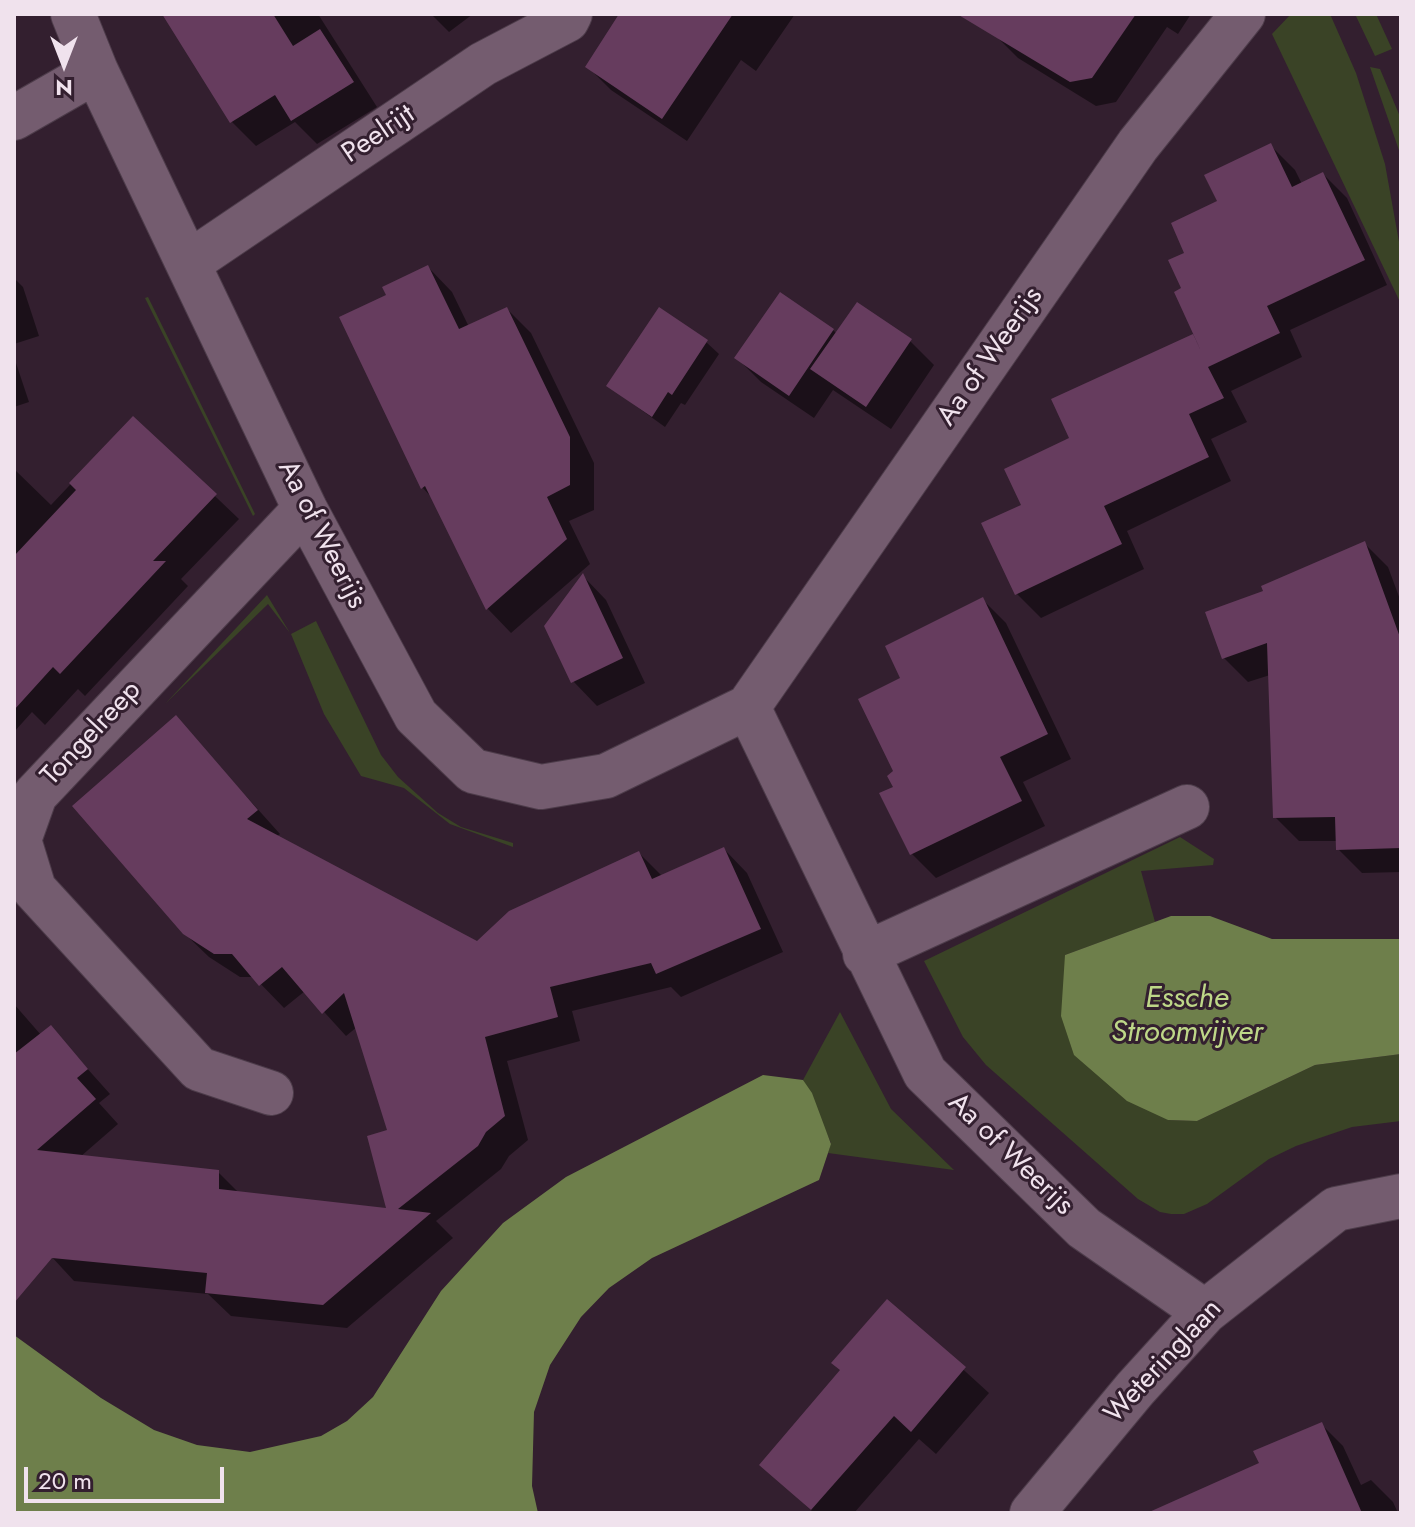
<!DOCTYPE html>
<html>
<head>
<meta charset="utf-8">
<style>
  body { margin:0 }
  #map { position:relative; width:1415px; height:1527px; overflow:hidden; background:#331f2f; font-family:Jost,sans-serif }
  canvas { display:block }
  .frame { position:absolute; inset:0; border:16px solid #f0e2ed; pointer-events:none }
  .north { position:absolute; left:24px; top:24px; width:80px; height:80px; -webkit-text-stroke:6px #331f2f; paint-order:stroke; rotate:180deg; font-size:22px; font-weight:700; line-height:32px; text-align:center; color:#f0e2ed }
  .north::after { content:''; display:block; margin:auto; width:28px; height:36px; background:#f0e2ed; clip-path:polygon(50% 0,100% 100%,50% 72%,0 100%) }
  .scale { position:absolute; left:24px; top:1467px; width:200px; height:36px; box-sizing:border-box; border:4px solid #f0e2ed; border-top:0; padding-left:10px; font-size:24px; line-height:28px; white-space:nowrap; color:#f0e2ed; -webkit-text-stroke:6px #331f2f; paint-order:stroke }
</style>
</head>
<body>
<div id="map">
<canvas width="1415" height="1527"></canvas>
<div class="frame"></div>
<div class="north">N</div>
<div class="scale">20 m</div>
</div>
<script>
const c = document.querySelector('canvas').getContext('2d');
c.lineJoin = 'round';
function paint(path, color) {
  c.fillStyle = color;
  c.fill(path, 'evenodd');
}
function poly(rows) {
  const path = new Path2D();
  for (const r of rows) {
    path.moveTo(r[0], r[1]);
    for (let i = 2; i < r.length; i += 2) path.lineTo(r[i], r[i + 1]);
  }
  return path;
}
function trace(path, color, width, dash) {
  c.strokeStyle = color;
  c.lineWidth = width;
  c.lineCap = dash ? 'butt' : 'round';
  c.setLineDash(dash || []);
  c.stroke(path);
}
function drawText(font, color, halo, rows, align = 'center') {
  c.font = font + ' Jost,sans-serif';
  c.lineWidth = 6;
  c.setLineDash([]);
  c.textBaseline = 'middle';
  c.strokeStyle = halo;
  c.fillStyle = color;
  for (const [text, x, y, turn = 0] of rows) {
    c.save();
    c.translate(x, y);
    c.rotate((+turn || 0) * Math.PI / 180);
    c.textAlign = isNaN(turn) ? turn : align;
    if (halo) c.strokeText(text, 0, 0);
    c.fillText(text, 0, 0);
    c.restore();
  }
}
paint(poly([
  [1291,14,1330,14,1356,73,1385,164,1401,253,1401,304,1272,34],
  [1355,14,1376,14,1392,49,1375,56],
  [1370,67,1380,69,1401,119,1401,156],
  [148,297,255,514,253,516,145,298],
  [267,595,290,633,268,604,165,704],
  [316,621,381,755,398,777,438,813,461,827,513,843,513,847,450,824,404,788,361,776,324,714,291,634],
  [1180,837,1214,859,1213,865,1141,871,1155,922,1065,955,1168,1120,1197,1121,1315,1065,1401,1054,1401,1121,1352,1127,1296,1146,1269,1159,1207,1204,1184,1214,1171,1214,1160,1212,1138,1199,986,1065,963,1037,924,961],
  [840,1012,891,1109,954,1170,828,1153,831,1143,803,1080]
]), '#3a4326');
paint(poly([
  [1171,916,1210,916,1272,939,1401,939,1401,1054,1315,1065,1197,1121,1168,1120,1127,1101,1074,1055,1061,1016,1065,955],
  [763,1075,803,1080,812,1093,831,1144,819,1180,652,1258,609,1288,581,1317,550,1365,534,1412,532,1486,538,1513,14,1513,14,1335,101,1398,154,1430,197,1445,250,1452,321,1436,347,1421,373,1397,441,1291,503,1223,566,1177]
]), '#6e7f4b');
paint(poly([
  [164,14,318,14,377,107,317,144,295,122,256,146,232,122],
  [431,14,473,14,449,32],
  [625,14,795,14,756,71,741,60,687,141,611,90,587,66],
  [1008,14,1191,14,1178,34,1167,27,1116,102,1096,106,1018,58,994,34],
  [1271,146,1295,170,1302,184,1323,174,1347,198,1387,285,1290,330,1302,357,1231,391,1247,422,1211,439,1231,481,1127,531,1144,569,1041,618,1017,594,1023,506,1072,439,1192,337,1200,344,1184,289,1187,254,1220,202],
  [428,267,452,292,469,327,507,309,531,333,594,463,594,510,569,521,590,564,511,633,488,609,433,499,422,487,389,296],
  [14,278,23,287,39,336,14,344],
  [833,330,837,334,910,341,934,365,891,429,833,390,814,418,761,382,737,358],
  [706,342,719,354,685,405,681,403,665,427,608,386],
  [14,357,29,402,14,407],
  [133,418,239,519,181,579,188,586,85,696,78,689,45,725,32,712,14,732,14,469,51,505],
  [1364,543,1388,567,1401,602,1401,716,1270,675,1248,682,1224,658,1266,592],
  [583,576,606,600,645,683,597,706,573,681],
  [982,599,1006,623,1071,759,1023,782,1045,826,936,878,912,854,882,794,896,788,903,679],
  [176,718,280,834,276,837,478,944,639,853,662,876,724,849,747,873,783,952,681,997,671,987,572,1011,580,1041,507,1061,528,1140,509,1156,501,1169,436,1221,453,1238,347,1328,231,1316,208,1294,74,1281,14,1216,14,1004,41,1035,51,1028,110,1094,99,1103,118,1124,80,1157,218,1172,239,1193,389,1210,389,1132,357,1027,346,1036,305,991,284,1008,254,977,240,977,209,957,184,933],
  [1401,763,1401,872,1362,873,1338,849,1337,841,1299,841,1275,817],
  [888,1301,989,1393,936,1454,919,1439,854,1513,814,1513,762,1465,842,1370],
  [1321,1424,1343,1446,1361,1485,1371,1480,1393,1502,1398,1513,1209,1513,1262,1464]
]), '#0007');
paint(poly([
  [162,14,273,14,293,46,320,29,354,82,291,121,275,95,230,123],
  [619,14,733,14,662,119,585,67],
  [957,14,1136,14,1092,78,1070,82],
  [1271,143,1292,187,1323,172,1365,260,1267,306,1280,333,1208,367,1224,398,1189,414,1209,457,1104,506,1122,544,1015,595,981,523,1021,505,1004,469,1069,438,1051,399,1193,334,1201,351,1174,292,1181,288,1168,260,1184,253,1171,223,1217,201,1204,175],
  [428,265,459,329,507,307,570,437,570,485,547,497,567,539,486,610,425,486,421,489,339,317,386,295,382,287],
  [780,292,834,329,789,396,734,358],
  [857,302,912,339,866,407,810,369],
  [659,307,708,340,672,395,668,392,652,417,606,386],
  [133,416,217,494,153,561,166,561,60,674,53,667,14,710,14,556,76,490,69,483],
  [1365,541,1401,640,1401,848,1336,850,1335,817,1273,818,1267,643,1222,659,1205,612,1263,591,1261,586],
  [583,573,623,658,571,683,544,626],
  [983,597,1048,734,1000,757,1022,801,910,855,879,793,893,787,887,776,893,771,858,699,900,678,885,646],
  [176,715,258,810,247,819,477,941,509,911,639,851,652,879,724,847,761,929,656,974,651,963,550,987,558,1017,485,1037,505,1116,486,1132,478,1146,398,1209,431,1213,323,1305,205,1293,207,1273,52,1258,14,1303,14,1054,51,1025,88,1069,77,1078,96,1099,37,1150,219,1170,219,1189,386,1208,367,1136,387,1130,344,993,322,1014,282,967,259,986,232,954,214,954,183,934,72,806],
  [887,1299,966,1367,911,1432,894,1416,811,1510,759,1465,840,1370,831,1363],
  [1322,1422,1362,1513,1147,1513,1259,1463,1253,1451]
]), '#663c5e');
const street = poly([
  [73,14,96,71,305,509,416,716,473,771,541,787,606,776,748,707,1138,145,1243,14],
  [14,118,96,71],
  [190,262,483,64,567,20,570,14],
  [748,707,925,1073,1084,1228,1205,1312],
  [865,954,1187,807],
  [271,1093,199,1069,34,889,19,840,35,795,305,509],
  [1032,1513,1135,1389,1205,1312,1336,1209,1401,1196]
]);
trace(street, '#4d3c4a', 46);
trace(street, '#745c6f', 44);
drawText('28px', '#f0e2ed', '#331f2f', [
  ["Peelrijt",379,135,-34],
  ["Aa of Weerijs",991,357,-55],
  ["Aa of Weerijs",321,535,63],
  ["Tongelreep",92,734,-47],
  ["Aa of Weerijs",1010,1155,44],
  ["Weteringlaan",1164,1362,-47]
]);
drawText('italic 30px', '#bed788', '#331f2f', [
  ["Essche",1187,1000],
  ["Stroomvijver",1187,1034]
]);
</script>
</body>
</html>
